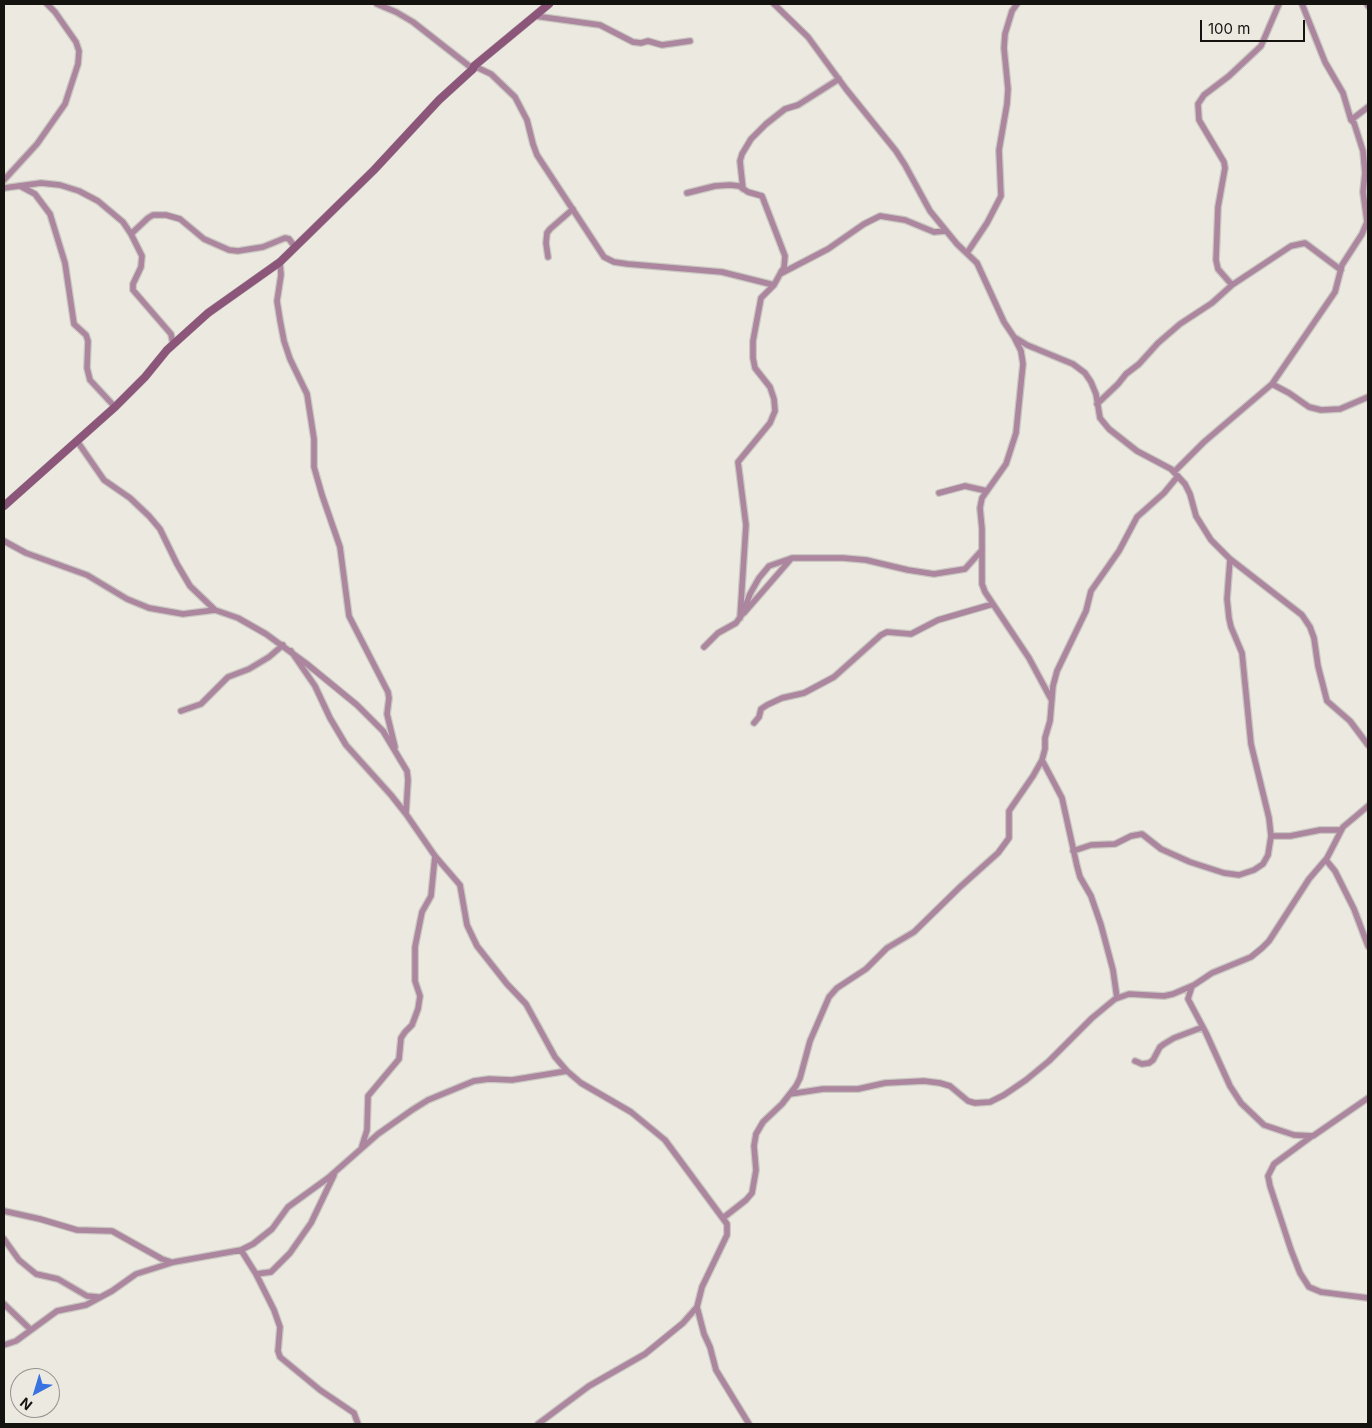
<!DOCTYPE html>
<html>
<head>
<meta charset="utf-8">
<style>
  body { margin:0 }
  #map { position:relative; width:1372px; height:1428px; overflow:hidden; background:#ece9e1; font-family:Inter,sans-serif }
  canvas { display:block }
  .frame { position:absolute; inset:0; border:5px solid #141310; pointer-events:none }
  .north { position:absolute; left:10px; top:1368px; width:50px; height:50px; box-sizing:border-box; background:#ece9e1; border:1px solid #96938d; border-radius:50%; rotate:219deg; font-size:14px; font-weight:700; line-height:20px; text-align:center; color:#141310 }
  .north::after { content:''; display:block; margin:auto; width:18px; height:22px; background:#3972e1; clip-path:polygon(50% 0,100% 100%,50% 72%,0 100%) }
  .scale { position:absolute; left:1200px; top:20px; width:105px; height:22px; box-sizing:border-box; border:2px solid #141310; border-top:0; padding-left:6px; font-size:15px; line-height:18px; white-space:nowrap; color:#141310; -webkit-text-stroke:4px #ece9e1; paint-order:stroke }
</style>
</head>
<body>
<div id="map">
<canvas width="1372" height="1428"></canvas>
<div class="frame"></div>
<div class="north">N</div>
<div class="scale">100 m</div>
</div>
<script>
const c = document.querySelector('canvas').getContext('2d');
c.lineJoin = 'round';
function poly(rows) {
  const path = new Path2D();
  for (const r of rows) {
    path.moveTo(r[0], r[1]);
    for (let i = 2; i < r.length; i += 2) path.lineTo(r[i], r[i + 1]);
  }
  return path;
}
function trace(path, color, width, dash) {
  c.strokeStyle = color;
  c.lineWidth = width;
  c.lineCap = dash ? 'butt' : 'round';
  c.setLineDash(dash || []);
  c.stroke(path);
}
const street = poly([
  [377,4,396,12,413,22,473,69],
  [774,4,808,37,846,89,896,151,905,165,930,211,957,244,977,263,1004,322,1014,337,1027,345,1073,364,1085,373,1091,382,1096,394,1100,418,1109,429,1137,451,1171,469,1185,484,1190,494,1196,516,1211,540,1230,559,1302,615,1310,627,1314,638,1318,666,1327,701,1350,721,1368,745],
  [1367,4,1368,6],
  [535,16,600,25,633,42,641,43,648,41,662,45,690,41],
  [474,66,491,74,515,97,527,120,533,144,537,155,604,257,614,262,628,264,722,272,774,285],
  [1351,120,1368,107],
  [4,180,37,144,65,104,78,64,79,51,76,42,55,12,47,4],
  [20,186,35,194,50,214,65,263,74,324,86,335,88,341,87,368,90,380,115,407],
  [4,188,41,183,60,185,79,191,98,201,123,222,131,234,142,256,141,267,133,284,133,290,171,334,173,344,170,347],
  [743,189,740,161,742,154,751,139,766,124,785,109,798,105,839,79],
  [687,193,715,186,730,185,739,186,748,192,762,196,785,256,784,268,781,272],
  [131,234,148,218,153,215,166,215,180,219,204,239,229,250,238,251,263,247,285,238,289,239,295,247],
  [967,253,987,223,1001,196,999,150,1007,104,1008,89,1004,48,1005,34,1012,11,1017,4],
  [548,257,546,243,547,233,550,229,573,209],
  [280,262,281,275,277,301,280,320,284,341,290,359,307,394,314,439,314,467,322,495,340,547,349,616,388,692,389,698,387,714,395,747],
  [1232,285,1218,269,1216,260,1218,207,1225,168,1224,162,1199,120,1198,104,1204,95,1229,76,1261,46,1279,4],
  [1014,337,1021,351,1023,364,1016,433,1006,464,982,498,980,508,982,529,982,584,985,592,1029,658,1051,699],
  [1272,384,1289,393,1309,407,1321,410,1340,409,1368,397],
  [1097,404,1118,384,1126,374,1139,364,1158,343,1180,324,1212,303,1232,285,1291,246,1305,243,1341,270],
  [77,441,104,480,130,498,149,516,160,529,177,564,190,586,215,610],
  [1174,472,1204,442,1272,384,1335,292,1342,265,1362,234,1367,222,1363,192,1365,173,1363,151,1354,123,1351,120,1343,93,1325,62,1302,4],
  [939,493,965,486,987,491],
  [4,541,26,553,87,575,127,599,149,608,183,614,215,610,238,618,266,634,307,664,357,705,383,731,407,771,408,780,406,813],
  [744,613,790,560],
  [740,618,746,525,738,462,770,423,775,411,774,399,770,387,755,368,753,358,753,341,761,298,774,285,780,274,828,249,864,224,880,216,905,220,934,232,946,231],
  [704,647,718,633,736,623,743,613,750,594,759,578,769,566,792,558,843,558,866,560,908,570,934,574,965,569,982,550],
  [291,651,315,686,330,718,346,745,391,795,406,814,435,856,460,885,467,925,477,946,507,984,526,1004,555,1057,567,1071,581,1083,631,1112,665,1140,727,1224,727,1235,702,1287,697,1307,704,1334,710,1347,716,1370,749,1424],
  [181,711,201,704,228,677,249,669,269,657,283,645],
  [754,723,759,717,761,709,767,705,782,698,804,693,834,677,881,635,887,632,911,634,938,620,993,604],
  [1271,836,1290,836,1320,830,1341,830],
  [1073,851,1091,845,1115,844,1131,836,1142,834,1161,849,1190,862,1224,873,1239,875,1254,870,1263,864,1268,855,1271,836,1269,818,1251,744,1242,653,1231,627,1229,618,1227,599,1230,559],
  [1326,860,1335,871,1354,909,1368,946],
  [1192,986,1188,999,1206,1033,1230,1086,1241,1103,1264,1125,1294,1135,1313,1136,1368,1098],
  [1117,998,1113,970,1101,925,1091,896,1080,877,1077,866,1062,798,1042,760,1045,749,1045,738,1050,721,1053,686,1057,671,1086,611,1091,591,1119,551,1137,517,1164,493,1178,476],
  [1135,1061,1142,1064,1149,1063,1153,1060,1160,1047,1164,1044,1174,1038,1203,1027],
  [790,1094,823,1089,858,1089,885,1083,924,1081,940,1083,950,1086,968,1101,975,1103,990,1102,1004,1095,1026,1080,1049,1061,1092,1018,1115,999,1129,994,1164,996,1173,994,1194,985,1212,973,1251,957,1262,948,1269,941,1309,879,1327,858,1343,827,1368,806],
  [1312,1136,1274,1164,1268,1176,1270,1186,1291,1250,1300,1273,1309,1287,1321,1292,1368,1298],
  [362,1146,367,1130,368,1096,399,1059,401,1038,405,1032,412,1025,418,1009,420,996,415,981,415,947,422,912,431,896,435,856],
  [4,1211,40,1219,77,1230,112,1231,162,1259,171,1262],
  [723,1218,746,1200,752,1193,756,1170,754,1146,756,1134,763,1122,782,1104,796,1086,800,1078,810,1041,829,997,837,988,866,969,887,948,914,932,960,887,998,853,1009,838,1009,811,1033,776,1042,760],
  [4,1239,19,1260,36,1274,58,1279,87,1296,98,1297],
  [241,1250,256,1274,274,1310,280,1327,278,1351,280,1357,320,1390,354,1413,358,1424],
  [256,1274,271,1272,290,1253,311,1223,334,1175],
  [4,1304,31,1330],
  [4,1345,16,1341,57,1311,86,1305,112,1291,136,1274,174,1262,241,1250,253,1244,272,1229,288,1207,328,1178,378,1134,412,1110,428,1100,474,1081,489,1079,512,1080,567,1071],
  [538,1424,589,1386,645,1354,683,1323,697,1307]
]);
const secondary = poly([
  [4,506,115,407,145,377,167,350,208,313,280,262,374,170,439,100,473,69,474,66,549,4]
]);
trace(street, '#c9c7c0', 8);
trace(secondary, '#c9c7c0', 9);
trace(street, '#ab869e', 5.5);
trace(secondary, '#8b5679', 8);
</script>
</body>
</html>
